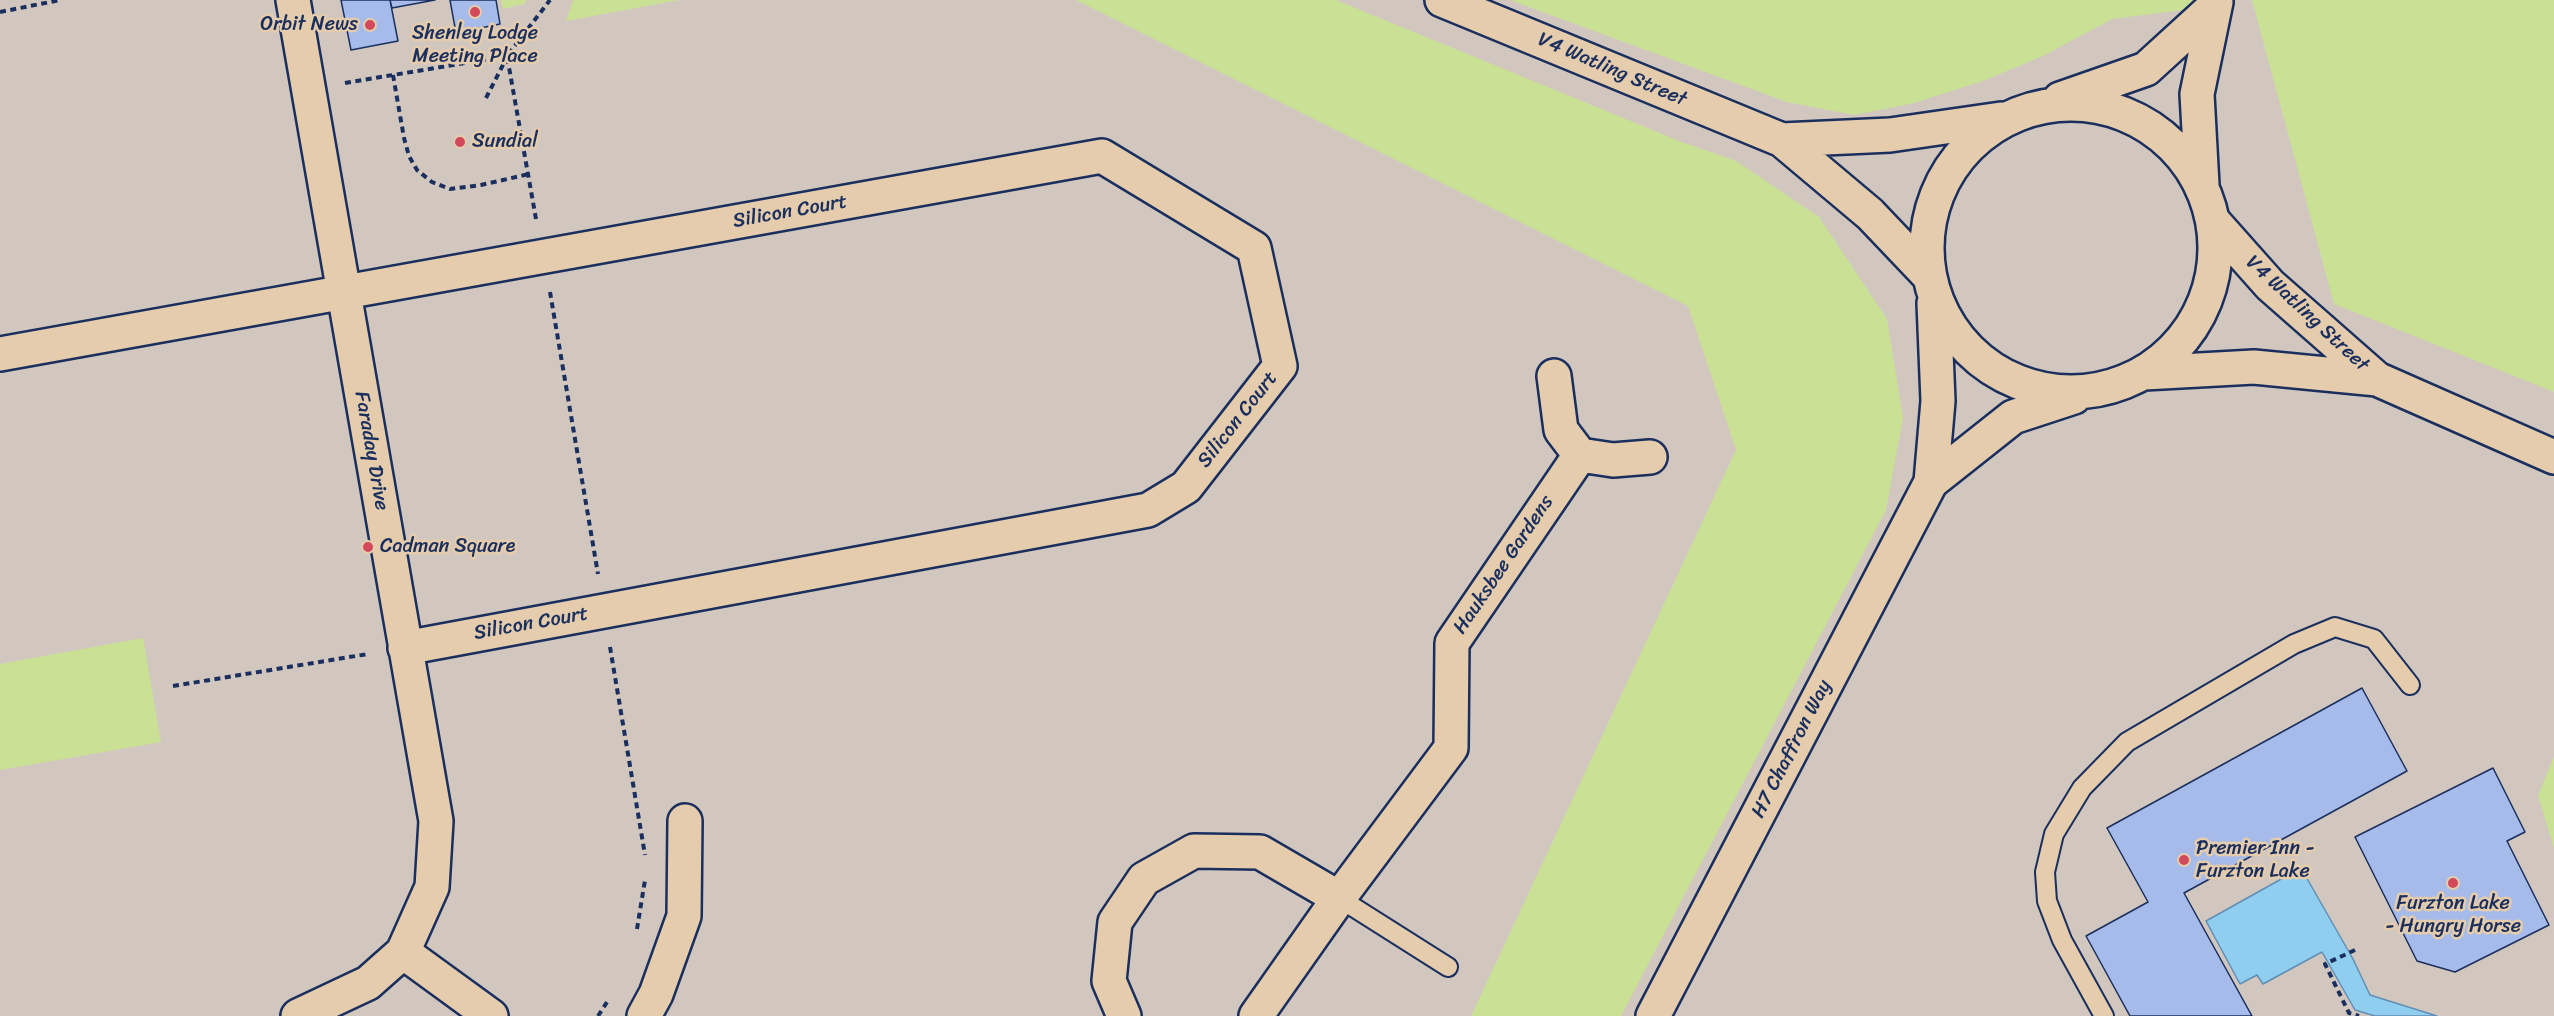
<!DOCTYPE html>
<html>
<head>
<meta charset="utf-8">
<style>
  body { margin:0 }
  canvas { display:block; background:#d1c7bf }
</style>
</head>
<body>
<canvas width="2554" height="1016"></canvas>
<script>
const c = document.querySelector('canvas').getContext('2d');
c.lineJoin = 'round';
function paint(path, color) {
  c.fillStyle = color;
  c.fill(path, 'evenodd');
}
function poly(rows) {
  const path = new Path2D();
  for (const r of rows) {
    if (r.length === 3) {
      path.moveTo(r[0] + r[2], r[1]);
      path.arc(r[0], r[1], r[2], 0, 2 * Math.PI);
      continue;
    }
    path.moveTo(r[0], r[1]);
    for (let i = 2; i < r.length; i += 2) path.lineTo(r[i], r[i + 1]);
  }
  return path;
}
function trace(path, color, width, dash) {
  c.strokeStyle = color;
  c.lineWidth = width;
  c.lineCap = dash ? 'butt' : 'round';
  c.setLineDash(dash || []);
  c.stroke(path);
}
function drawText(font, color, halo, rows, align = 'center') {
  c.font = font + ' Sriracha,sans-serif';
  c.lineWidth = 5;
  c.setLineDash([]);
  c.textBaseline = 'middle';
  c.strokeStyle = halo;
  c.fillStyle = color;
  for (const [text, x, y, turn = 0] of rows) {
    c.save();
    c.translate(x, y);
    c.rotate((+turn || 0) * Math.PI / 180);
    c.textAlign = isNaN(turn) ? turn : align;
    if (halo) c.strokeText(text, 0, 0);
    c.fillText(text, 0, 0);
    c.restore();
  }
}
paint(poly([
  [501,0,527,0,524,4,503,9],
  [573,0,679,0,566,21],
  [1076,0,1336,0,1679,141,1736,161,1819,217,1887,319,1903,418,1886,510,1621,1016,1471,1016,1736,450,1688,306],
  [1510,0,2217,0,2215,6,2112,19,2045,55,1983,81,1914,103,1854,115,1787,102],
  [2252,0,2554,0,2554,392,2334,304],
  [143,638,161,742,0,770,0,664],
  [2554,756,2554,848,2538,796]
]), '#cae095');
const water = poly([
  [2301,868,2353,959,2370,995,2437,1016,2375,1016,2355,1010,2322,952,2263,984,2257,975,2240,984,2206,921,2301,868]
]);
paint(water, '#8fceef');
trace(water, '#618eb5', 1.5);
const building = poly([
  [341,0,390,0,398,41,351,50,341,0],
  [390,0,435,0,392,8,390,0],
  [450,0,496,0,500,24,456,33,450,0],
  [2362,688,2407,771,2184,893,2252,1016,2130,1016,2086,936,2148,902,2107,828,2362,688],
  [2493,768,2525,832,2507,841,2549,925,2455,972,2417,961,2355,837,2493,768]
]);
paint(building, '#a6bbe9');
trace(building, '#1b2f5e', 1.5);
const lane = poly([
  [1339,898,1448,967],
  [2104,1016,2062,940,2047,901,2045,872,2054,834,2082,788,2127,742,2294,644,2335,627,2374,639,2410,685]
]);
const street = poly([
  [293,0,436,821,432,887,403,952,368,983,298,1016],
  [0,354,1102,156,1254,248,1280,366,1186,487,1148,510,405,648],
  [1554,376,1561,430,1580,455],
  [403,952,491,1016],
  [644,1016,656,994,684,916,685,821],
  [1124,1016,1109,981,1115,922,1144,879,1194,851,1260,852,1339,898],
  [1256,1016,1339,898,1451,748,1452,643,1580,455,1613,460,1650,457]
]);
const secondary = poly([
  [1442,0,1782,140,1870,214,1929,276],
  [2060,99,2146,69,2215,6],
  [2071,248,144],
  [1782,140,1890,135,2001,119],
  [2202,185,2197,94,2216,2],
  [2214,222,2270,285,2377,379],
  [2144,373,2254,367,2377,379,2554,457],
  [1931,482,2013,417,2074,397],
  [1653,1016,1931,482,1938,401,1934,303]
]);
trace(lane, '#1b2f5e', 22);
trace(street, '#1b2f5e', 38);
trace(secondary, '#1b2f5e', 38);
trace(poly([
  [0,12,60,0],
  [393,75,404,138,409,156,417,170,432,182,450,189,481,185,529,174],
  [345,83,507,56],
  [486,98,507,57],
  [536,219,507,56,550,0],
  [550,292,598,574],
  [610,647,645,855],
  [173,686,368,654],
  [637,929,645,880],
  [2355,950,2325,964,2349,1013,2359,1016],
  [598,1016,609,999]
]), '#1b2f5e', 4, [6, 4.5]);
trace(lane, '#e4ccad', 18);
trace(street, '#e4ccad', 33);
trace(secondary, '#e4ccad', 33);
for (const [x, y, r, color] of [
  [475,12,6,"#d1495b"],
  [370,25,6,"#d1495b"],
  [460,142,6,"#d1495b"],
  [368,547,6,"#d1495b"],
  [2184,860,6,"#d1495b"],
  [2453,883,6,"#d1495b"]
]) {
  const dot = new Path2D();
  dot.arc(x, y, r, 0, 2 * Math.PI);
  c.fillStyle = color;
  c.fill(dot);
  trace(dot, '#e4ccad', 2);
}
drawText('20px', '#1b2f5e', '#e4ccad', [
  ["Orbit News",358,25,"right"],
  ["Shenley Lodge",475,34,"center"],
  ["Meeting Place",475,57,"center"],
  ["Sundial",472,142],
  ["Cadman Square",380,547],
  ["Premier Inn -",2196,849],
  ["Furzton Lake",2196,872],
  ["Furzton Lake",2453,904,"center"],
  ["- Hungry Horse",2453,927,"center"]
], 'left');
drawText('20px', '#1b2f5e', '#e4ccad', [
  ["V4 Watling Street",1612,70,23],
  ["Silicon Court",790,212,-10],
  ["V4 Watling Street",2307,314,43],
  ["Silicon Court",1238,420,-52],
  ["Faraday Drive",371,451,80],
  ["Hauksbee Gardens",1504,565,-56],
  ["Silicon Court",531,624,-10],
  ["H7 Chaffron Way",1792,749,-63]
]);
</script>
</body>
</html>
